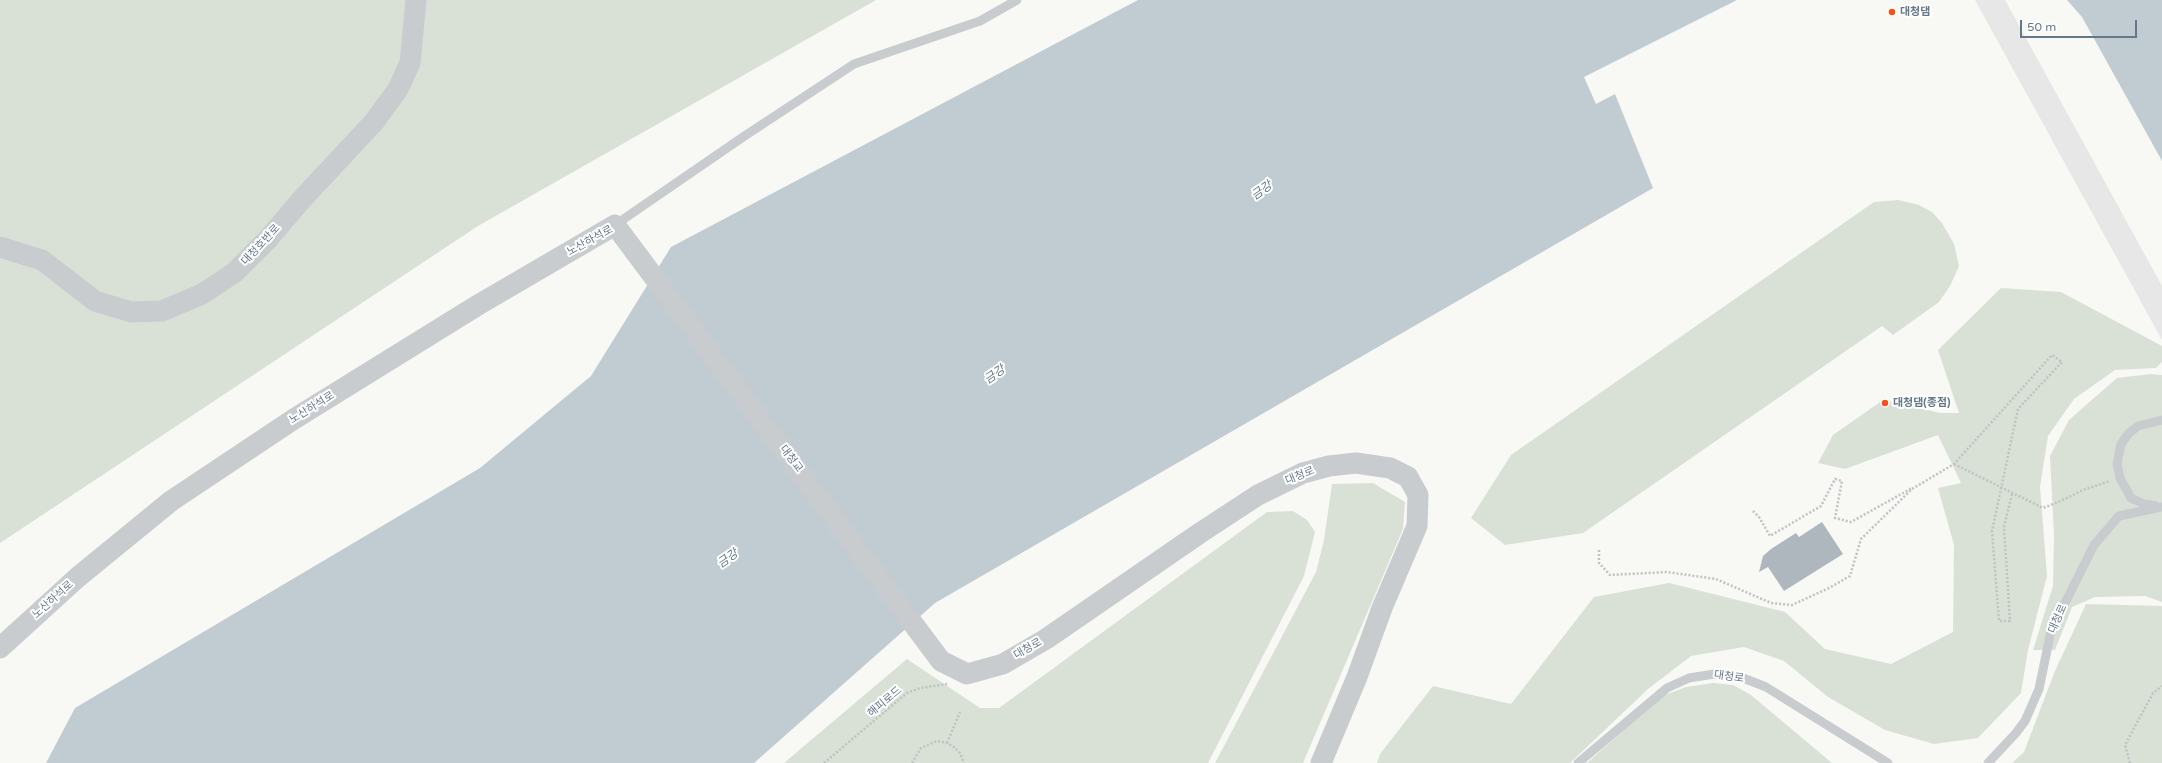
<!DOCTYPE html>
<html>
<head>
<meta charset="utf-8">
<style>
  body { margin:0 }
  #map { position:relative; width:2162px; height:763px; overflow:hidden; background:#f8f8f5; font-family:"Varela Round",sans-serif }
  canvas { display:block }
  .scale { position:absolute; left:2020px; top:20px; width:117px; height:18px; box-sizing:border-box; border:2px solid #647889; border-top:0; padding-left:5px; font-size:12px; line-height:14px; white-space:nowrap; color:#647889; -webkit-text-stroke:3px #fff; paint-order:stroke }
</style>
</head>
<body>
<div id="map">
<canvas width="2162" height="763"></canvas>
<div class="scale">50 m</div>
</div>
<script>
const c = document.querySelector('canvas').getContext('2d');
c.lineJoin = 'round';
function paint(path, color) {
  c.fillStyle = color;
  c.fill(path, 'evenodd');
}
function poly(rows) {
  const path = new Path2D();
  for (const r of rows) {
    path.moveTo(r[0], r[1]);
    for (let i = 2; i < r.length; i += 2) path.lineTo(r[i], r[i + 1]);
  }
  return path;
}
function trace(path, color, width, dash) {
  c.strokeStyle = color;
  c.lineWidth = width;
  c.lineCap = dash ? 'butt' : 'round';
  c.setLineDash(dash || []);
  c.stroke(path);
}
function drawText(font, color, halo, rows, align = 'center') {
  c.font = font + ' "Varela Round","Noto Sans KR",sans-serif';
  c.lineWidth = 4;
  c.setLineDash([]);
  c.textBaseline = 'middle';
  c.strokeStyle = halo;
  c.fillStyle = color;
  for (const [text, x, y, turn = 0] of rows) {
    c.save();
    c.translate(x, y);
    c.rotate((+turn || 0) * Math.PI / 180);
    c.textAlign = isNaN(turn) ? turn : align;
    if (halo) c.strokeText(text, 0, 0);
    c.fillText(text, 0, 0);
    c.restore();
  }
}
paint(poly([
  [1975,0,2005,0,2162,286,2162,340]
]), '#e6e7e6');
paint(poly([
  [0,0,876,0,478,226,0,543],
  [1898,200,1919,205,1932,212,1942,223,1954,244,1959,266,1950,286,1939,302,1893,335,1882,326,1583,533,1505,545,1471,518,1511,455,1874,202],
  [2001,288,2061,292,2162,346,2162,362,2156,368,2115,370,2074,399,2048,436,2040,487,2047,576,2028,650,2021,693,1978,738,1934,744,1885,730,1828,697,1784,661,1744,647,1691,656,1648,689,1570,763,1377,763,1380,754,1433,686,1511,704,1594,597,1669,583,1785,612,1825,649,1891,664,1953,632,1954,545,1938,488,1961,483,1938,435,1845,469,1818,463,1833,435,1883,400,1940,413,1959,413,1938,350],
  [2151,374,2162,375,2162,602,2145,596,2095,597,2072,607,2055,650,2033,650,2053,586,2054,535,2050,456,2069,420,2117,378],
  [1373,483,1405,502,1403,529,1303,763,1215,763,1316,572,1324,540,1332,484],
  [1293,511,1307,520,1315,532,1304,576,1208,763,784,763,907,659,980,708,999,708,1267,512],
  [2086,604,2162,606,2162,763,2012,763,2024,752,2055,671],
  [1713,683,1733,685,1751,695,1832,763,1587,763,1660,697,1686,687]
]), '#d9e1d6');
paint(poly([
  [1138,0,1737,0,1584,77,1596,104,1615,94,1653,188,935,603,754,763,46,763,75,708,480,468,591,376,671,247],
  [2067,0,2162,0,2162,161,2082,17]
]), '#c0ccd2');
paint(poly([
  [1822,522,1843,554,1784,591,1768,567,1759,572,1763,556,1771,549,1796,533,1799,537]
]), '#aeb7bd');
trace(poly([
  [1954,464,2043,508,2061,501,2083,490,2110,481],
  [1753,511,1759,517,1770,536,1821,506,1835,479,1842,481,1835,518,1851,522,1912,488],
  [1599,550,1599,563,1610,575,1667,572,1716,579,1771,603,1792,605,1829,588,1850,576,1861,539,1912,489,1954,464,2052,355,2062,362,2018,409,1992,531,1999,621,2010,621,2004,527,2012,494],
  [947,743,960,712],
  [824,763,907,693,920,688,947,684],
  [912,763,921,748,937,741,947,743,954,747,960,753,964,763],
  [2130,763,2125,745,2153,693,2162,686]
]), '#bfc2c4', 2.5, [2, 2]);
trace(poly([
  [615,225,743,137,854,64,980,21,1017,0],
  [2156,506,2144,504,2131,498,2120,478,2117,464,2121,444,2129,433,2138,426,2162,420],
  [1578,763,1667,688,1689,678,1714,674,1738,676,1766,687,1888,763],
  [1988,763,2016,733,2025,721,2039,689,2051,631,2094,545,2119,516,2162,507]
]), '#c8cccf', 9);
trace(poly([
  [0,247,42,260,95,301,131,312,162,311,202,294,234,273,268,239,303,198,374,122,398,89,410,63,416,0],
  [0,648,78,577,171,501,294,419,478,305,615,225,941,661,967,674,1003,664,1046,639,1200,533,1258,495,1303,473,1329,466,1356,463,1390,468,1408,477,1418,495,1417,526,1382,608,1357,677,1321,763]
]), '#c8cccf', 21);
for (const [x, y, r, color] of [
  [1892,12,4,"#f65117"],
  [1885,403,4,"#f65117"]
]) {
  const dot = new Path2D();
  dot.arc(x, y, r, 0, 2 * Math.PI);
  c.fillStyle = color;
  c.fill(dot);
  trace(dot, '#fff', 1.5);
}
drawText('bold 11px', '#647889', '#fff', [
  ["대청댐",1900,12],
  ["대청댐(종점)",1893,403]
], 'left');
drawText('11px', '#647889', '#fff', [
  ["노산하석로",590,241,-29],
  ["대청호반로",261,245,-47],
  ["노산하석로",312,408,-32],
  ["대청교",791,459,53],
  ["대청로",1300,476,-22],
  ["노산하석로",53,600,-42],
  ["대청로",2058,619,-66],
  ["대청로",1028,649,-30],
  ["대청로",1729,677,8],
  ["해피로드",885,702,-40]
]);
drawText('italic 12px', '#5f7a85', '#fff', [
  ["금강",1262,191,-35],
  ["금강",995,375,-35],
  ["금강",728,559,-35]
]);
</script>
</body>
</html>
